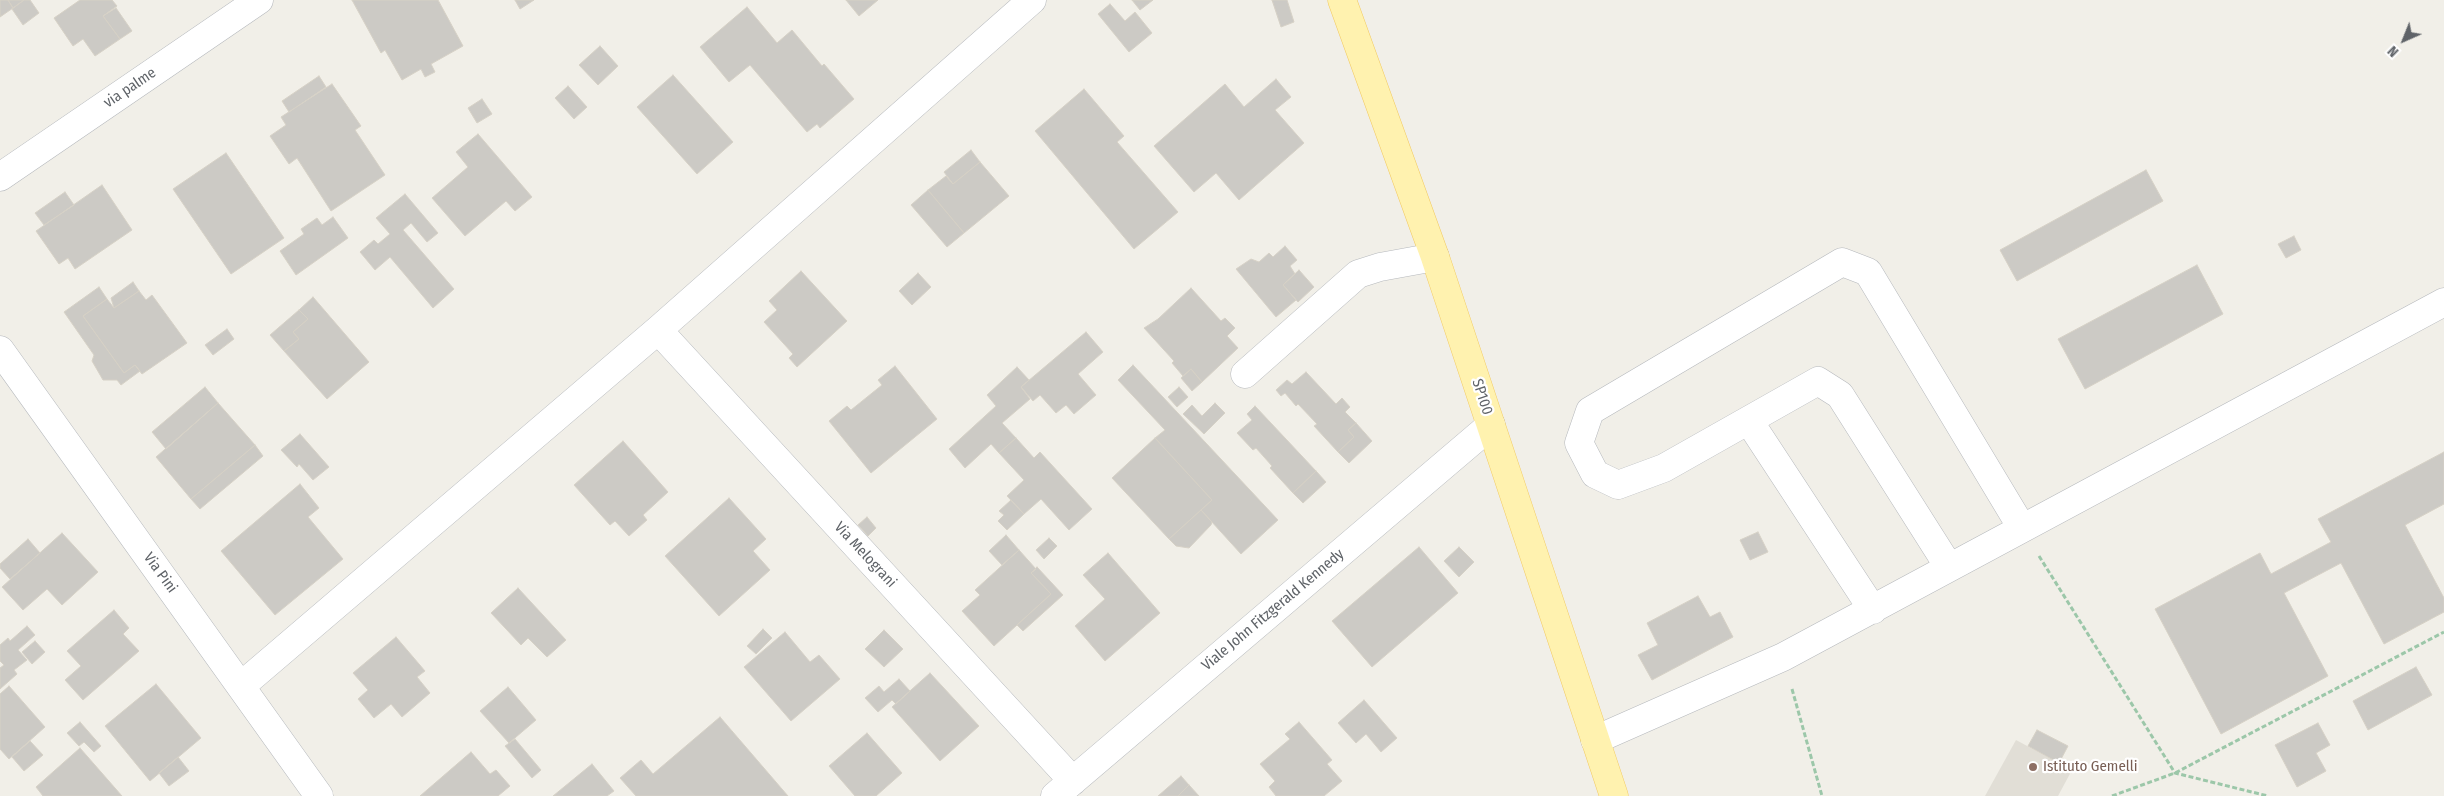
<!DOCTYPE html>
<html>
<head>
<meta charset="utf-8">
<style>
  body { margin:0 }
  #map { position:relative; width:2444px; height:796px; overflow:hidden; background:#f1efe8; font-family:"Fira Sans Condensed",sans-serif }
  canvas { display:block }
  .north { position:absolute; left:2379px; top:15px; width:50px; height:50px; -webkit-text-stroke:4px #fff; paint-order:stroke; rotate:224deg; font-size:14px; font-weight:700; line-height:20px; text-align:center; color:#5f6368 }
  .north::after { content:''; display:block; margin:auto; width:18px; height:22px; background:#5f6368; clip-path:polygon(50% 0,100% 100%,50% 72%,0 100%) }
</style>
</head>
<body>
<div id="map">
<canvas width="2444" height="796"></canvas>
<div class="north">N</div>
</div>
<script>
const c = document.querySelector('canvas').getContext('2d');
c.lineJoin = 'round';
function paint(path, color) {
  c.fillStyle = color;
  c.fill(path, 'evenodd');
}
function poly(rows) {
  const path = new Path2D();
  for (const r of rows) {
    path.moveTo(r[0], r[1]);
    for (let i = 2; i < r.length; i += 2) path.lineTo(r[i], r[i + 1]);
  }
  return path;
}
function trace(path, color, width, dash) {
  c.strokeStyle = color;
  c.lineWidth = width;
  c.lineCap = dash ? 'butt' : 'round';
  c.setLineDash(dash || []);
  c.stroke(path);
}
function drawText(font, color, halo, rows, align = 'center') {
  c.font = font + ' "Fira Sans Condensed",sans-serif';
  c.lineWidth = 4.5;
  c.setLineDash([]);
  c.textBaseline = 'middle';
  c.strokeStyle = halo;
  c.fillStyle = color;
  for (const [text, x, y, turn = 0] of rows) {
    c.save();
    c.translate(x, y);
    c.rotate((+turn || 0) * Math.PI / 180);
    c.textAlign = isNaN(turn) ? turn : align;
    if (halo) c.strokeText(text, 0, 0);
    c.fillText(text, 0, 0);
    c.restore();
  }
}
paint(poly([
  [2016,740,2072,770,2058,796,1985,796]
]), '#e1ded6');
const building = poly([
  [0,0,8,0,13,8,0,17,0,0],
  [8,0,24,0,13,8,8,0],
  [24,0,30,0,39,13,23,25,12,9,24,0],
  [80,0,112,0,117,6,103,16,120,39,95,56,83,39,73,46,54,18,80,0],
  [352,0,438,0,463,46,431,64,435,72,425,77,421,69,402,80,385,50,381,53,352,0],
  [515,0,534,0,520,9,515,0],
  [846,0,878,0,859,16,846,0],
  [1132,0,1153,0,1140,10,1132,0],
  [1272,0,1287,0,1294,22,1281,27,1272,0],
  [1110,4,1125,21,1135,12,1152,33,1129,52,1098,14,1110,4],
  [747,7,777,43,792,30,822,66,824,64,854,99,820,128,817,124,807,132,750,65,729,82,700,47,747,7],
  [116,8,132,31,120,39,103,16,116,8],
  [600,46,618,66,598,85,579,65,600,46],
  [673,75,733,142,697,174,637,107,673,75],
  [319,76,326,87,289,112,282,101,319,76],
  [1276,79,1291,97,1275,110,1304,143,1239,200,1216,173,1194,192,1154,146,1225,84,1244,107,1276,79],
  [332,84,361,126,355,130,385,175,331,211,297,158,289,164,270,136,286,125,281,117,332,84],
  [568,86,587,107,574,119,555,98,568,86],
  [1084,89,1124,136,1117,142,1178,212,1134,249,1035,131,1084,89],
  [482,99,492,114,477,123,468,108,482,99],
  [478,134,532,197,515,211,506,201,465,236,432,198,468,167,456,152,478,134],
  [971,150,980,162,953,184,944,172,971,150],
  [226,153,284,238,231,274,173,189,226,153],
  [980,162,1009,196,964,233,928,190,946,176,953,184,980,162],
  [2146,170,2163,201,2017,281,2000,250,2146,170],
  [102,185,132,230,75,269,68,258,59,264,36,231,102,185],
  [928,190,964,233,947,247,911,205,928,190],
  [65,192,74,205,44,225,35,213,65,192],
  [405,194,438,233,427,242,411,223,403,230,454,289,433,308,390,257,375,270,360,252,374,240,378,244,390,234,376,218,405,194],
  [333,217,348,238,296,275,280,251,304,234,301,229,317,218,322,225,333,217],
  [2294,236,2301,250,2286,258,2278,244,2294,236],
  [1285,246,1297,260,1290,266,1295,274,1283,285,1296,300,1276,317,1236,269,1251,259,1259,262,1269,253,1273,257,1285,246],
  [2197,265,2223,314,2085,389,2058,339,2197,265],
  [1299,270,1314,287,1298,302,1283,285,1299,270],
  [801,271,847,321,797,367,789,358,793,354,764,322,777,310,769,301,801,271],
  [918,273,931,287,912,305,899,291,918,273],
  [133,282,139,291,114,308,111,298,133,282],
  [99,287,107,299,83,316,124,373,135,365,140,371,121,385,117,380,103,380,92,361,94,355,64,312,99,287],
  [1191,288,1221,321,1225,318,1235,328,1227,336,1238,348,1202,382,1191,369,1183,376,1172,363,1174,361,1144,328,1158,319,1191,288],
  [139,291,146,300,152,295,187,343,142,374,135,365,124,373,83,316,107,299,114,308,139,291],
  [313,297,369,362,327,399,284,351,299,339,293,332,308,319,299,310,313,297],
  [299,310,308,319,293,332,299,339,284,351,270,335,299,310],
  [227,329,234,339,213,355,205,345,227,329],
  [1086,332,1103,352,1078,374,1096,395,1074,414,1066,405,1056,413,1040,395,1033,401,1021,387,1086,332],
  [1133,365,1278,520,1241,554,1201,510,1212,500,1155,438,1165,430,1118,380,1133,365],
  [895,366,937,419,871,473,829,421,847,406,851,410,882,385,878,380,895,366],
  [1017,367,1029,380,1021,387,1030,399,1002,423,1016,438,999,453,991,444,965,468,949,449,996,406,987,395,1017,367],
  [1191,369,1202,382,1192,391,1181,378,1191,369],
  [1306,372,1336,404,1342,398,1350,407,1345,412,1356,423,1348,430,1354,437,1338,452,1314,426,1317,424,1298,404,1296,406,1285,393,1281,396,1276,390,1287,380,1292,384,1306,372],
  [205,387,218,403,166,449,152,432,205,387],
  [1179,387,1188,397,1177,407,1168,397,1179,387],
  [218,403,255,445,191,499,156,457,218,403],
  [1215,403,1225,413,1204,434,1183,414,1192,405,1202,416,1215,403],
  [1255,406,1316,471,1293,493,1270,468,1272,466,1256,448,1253,450,1237,433,1252,420,1247,414,1255,406],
  [1356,423,1372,441,1349,463,1338,452,1354,437,1348,430,1356,423],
  [300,434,329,467,313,480,299,464,297,467,281,450,300,434],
  [1016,438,1034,458,1040,452,1092,509,1069,530,1041,499,1024,514,1007,496,1024,480,999,453,1016,438],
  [1155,438,1212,500,1169,539,1112,478,1155,438],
  [623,441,668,492,643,515,647,520,629,536,615,521,610,525,574,485,623,441],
  [255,445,263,456,200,509,191,499,255,445],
  [2444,452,2444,504,2405,525,2444,598,2444,612,2384,644,2341,563,2284,593,2328,676,2221,734,2155,609,2260,553,2271,574,2331,542,2318,519,2444,452],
  [1316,471,1326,482,1303,503,1293,493,1316,471],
  [300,484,319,508,308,517,343,559,275,615,221,551,300,484],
  [729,498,766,539,753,551,770,570,719,616,665,556,729,498],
  [1011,500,1024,514,1007,530,998,521,1004,515,999,511,1011,500],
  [1201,510,1212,522,1211,525,1189,548,1176,546,1169,539,1201,510],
  [867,517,876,528,868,536,858,525,867,517],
  [1758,532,1768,552,1750,560,1740,540,1758,532],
  [62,533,98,572,62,605,47,589,23,610,2,587,62,533],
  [1006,535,1019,550,1002,565,989,551,1006,535],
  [1049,538,1057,546,1044,559,1036,550,1049,538],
  [28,539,40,553,10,579,0,568,0,564,28,539],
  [1419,547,1458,593,1372,667,1332,621,1419,547],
  [1459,547,1474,562,1459,577,1444,561,1459,547],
  [1019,550,1036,569,1031,573,1051,594,994,646,962,611,980,595,975,590,1019,550],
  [1108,553,1160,613,1105,661,1075,626,1105,599,1083,575,1108,553],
  [1037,567,1063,595,1023,631,1017,625,1051,594,1031,573,1037,567],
  [518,588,566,640,547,657,528,638,521,645,491,613,518,588],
  [1698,596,1710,617,1720,612,1733,637,1652,680,1638,655,1658,645,1647,623,1698,596],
  [114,610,129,628,123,634,139,651,83,700,65,680,81,666,67,651,114,610],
  [27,626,35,635,18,650,27,660,14,670,17,674,0,689,0,668,4,665,0,661,0,645,8,638,10,641,27,626],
  [763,629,772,638,756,654,747,646,763,629],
  [884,630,903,649,884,667,865,649,884,630],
  [785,632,810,662,819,655,840,679,791,721,744,667,785,632],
  [396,637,425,671,417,677,430,693,402,717,391,704,374,718,358,699,368,690,353,673,396,637],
  [35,641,45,652,32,664,22,652,35,641],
  [2416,667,2432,695,2368,730,2353,701,2416,667],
  [930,673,979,726,940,761,892,707,930,673],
  [899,679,910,691,896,704,892,700,878,712,865,698,879,686,884,692,899,679],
  [156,684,201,738,150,781,105,726,156,684],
  [9,686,45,727,9,759,0,749,0,694,9,686],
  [508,687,536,720,509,743,480,711,508,687],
  [1364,700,1397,738,1381,752,1366,734,1356,743,1338,723,1364,700],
  [720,717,788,796,636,796,620,778,641,760,653,774,720,717],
  [80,722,101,746,94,752,84,742,79,746,67,733,80,722],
  [1299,722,1332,760,1327,764,1342,781,1324,796,1276,796,1269,787,1275,781,1260,764,1290,739,1285,734,1299,722],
  [2318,723,2330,745,2316,753,2326,771,2297,787,2275,745,2318,723],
  [2037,730,2068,746,2059,763,2028,746,2037,730],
  [867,733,902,773,876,796,855,796,829,766,867,733],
  [515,739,541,770,532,778,505,746,515,739],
  [30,741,43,755,24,771,12,757,30,741],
  [80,748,122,796,43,796,36,787,80,748],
  [471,752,490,774,496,770,510,786,498,796,420,796,471,752],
  [178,757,189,771,169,786,159,773,178,757],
  [592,764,614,791,607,796,553,796,592,764],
  [1181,776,1189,785,1178,796,1158,796,1181,776],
  [1189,785,1199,796,1178,796,1189,785]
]);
paint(building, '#cccac5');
trace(building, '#d6d1c6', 1);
const minor = poly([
  [0,177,259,0],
  [658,330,1073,781],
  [0,350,319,796],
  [1245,374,1358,274,1380,267,1435,257],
  [1749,421,1873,610],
  [1949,567,1840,395,1818,381,1664,468,1618,485,1595,474,1579,443,1590,411,1842,262,1868,272,2022,528],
  [241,686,658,330,1032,0],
  [1595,740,1783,657,2444,302],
  [1055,796,1491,425]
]);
const major = poly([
  [1342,0,1435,257,1614,796]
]);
trace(minor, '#b5b8bc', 29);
trace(major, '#f2c960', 29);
trace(poly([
  [2039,556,2175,773,2268,796],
  [1792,689,1822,796],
  [2112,796,2175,773,2444,632]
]), '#9cc7a9', 3, [5, 2.5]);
trace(minor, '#fff', 28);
trace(major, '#fff2af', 28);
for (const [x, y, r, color] of [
  [2033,767,5,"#8d6e63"]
]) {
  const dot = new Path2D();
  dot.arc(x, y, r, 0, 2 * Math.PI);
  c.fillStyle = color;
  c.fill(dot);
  trace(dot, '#fff', 2);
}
drawText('15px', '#5f6368', '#fff', [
  ["via palme",130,88,-34],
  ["SP100",1482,397,72],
  ["Via Melograni",865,555,47],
  ["Via Pini",160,573,54],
  ["Viale John Fitzgerald Kennedy",1273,610,-40]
]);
drawText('15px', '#785e54', '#fff', [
  ["Istituto Gemelli",2043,767]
], 'left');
</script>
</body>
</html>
